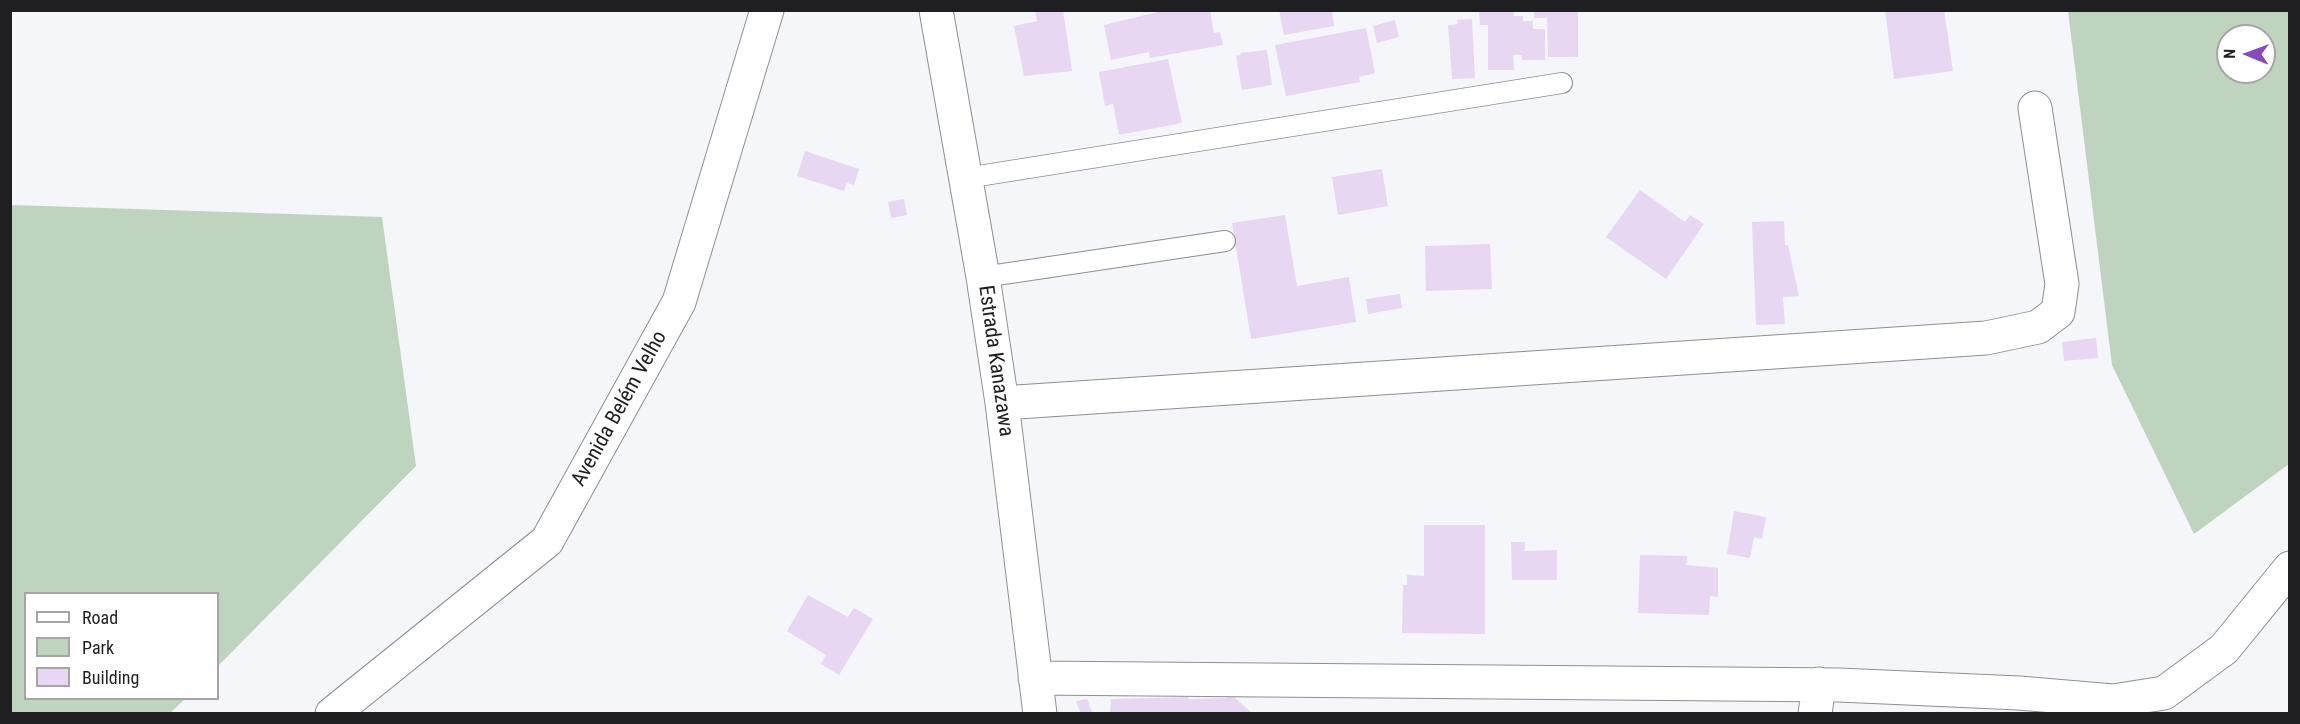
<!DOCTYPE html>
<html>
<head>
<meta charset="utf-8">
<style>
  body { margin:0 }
  #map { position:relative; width:2300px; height:724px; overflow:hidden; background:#f4f6fa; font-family:"Roboto Condensed",sans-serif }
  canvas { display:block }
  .frame { position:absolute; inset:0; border:12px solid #1f1f21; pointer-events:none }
  .legend { position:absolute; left:24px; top:592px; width:195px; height:108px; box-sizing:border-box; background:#fff; border:2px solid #a5a5a6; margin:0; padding:8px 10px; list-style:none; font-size:18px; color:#1f1f21 }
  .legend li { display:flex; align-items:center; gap:12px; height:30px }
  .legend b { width:30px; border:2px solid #a5a5a6 }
  .north { position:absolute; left:2216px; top:24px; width:60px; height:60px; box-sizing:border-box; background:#fff; border:2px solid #a5a5a6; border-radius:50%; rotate:271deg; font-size:16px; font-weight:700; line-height:24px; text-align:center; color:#1f1f21 }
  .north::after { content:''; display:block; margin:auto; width:21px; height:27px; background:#8649be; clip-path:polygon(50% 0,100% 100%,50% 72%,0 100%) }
</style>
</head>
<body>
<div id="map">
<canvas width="2300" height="724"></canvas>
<div class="frame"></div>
<ul class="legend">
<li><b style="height:8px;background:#fff"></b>Road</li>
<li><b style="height:16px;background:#bed4bf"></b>Park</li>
<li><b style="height:16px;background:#e8d7f2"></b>Building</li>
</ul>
<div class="north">N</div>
</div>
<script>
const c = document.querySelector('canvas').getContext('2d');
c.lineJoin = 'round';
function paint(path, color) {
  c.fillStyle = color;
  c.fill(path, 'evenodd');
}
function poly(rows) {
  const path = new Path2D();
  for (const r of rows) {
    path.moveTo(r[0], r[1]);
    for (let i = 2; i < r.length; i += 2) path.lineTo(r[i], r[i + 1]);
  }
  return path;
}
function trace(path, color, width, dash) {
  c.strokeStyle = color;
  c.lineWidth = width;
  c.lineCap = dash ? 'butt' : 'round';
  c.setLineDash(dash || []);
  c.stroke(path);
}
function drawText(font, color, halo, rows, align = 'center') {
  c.font = font + ' "Roboto Condensed",sans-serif';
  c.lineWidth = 4.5;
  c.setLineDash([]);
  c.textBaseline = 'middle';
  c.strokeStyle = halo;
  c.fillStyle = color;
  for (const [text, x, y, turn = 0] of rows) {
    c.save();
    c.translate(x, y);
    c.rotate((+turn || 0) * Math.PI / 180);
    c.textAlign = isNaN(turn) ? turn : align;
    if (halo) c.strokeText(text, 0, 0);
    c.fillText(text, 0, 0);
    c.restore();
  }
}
paint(poly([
  [2068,11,2289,11,2289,464,2194,534,2112,365],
  [2228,36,2264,36,2264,72,2228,72],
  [11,205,382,217,416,466,218,666,218,594,26,594,26,698,185,699,170,713,11,713]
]), '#bed4bf');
paint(poly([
  [1035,10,1063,10,1072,71,1024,76,1014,26,1037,21],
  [1166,10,1210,10,1214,33,1220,32,1223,45,1150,58,1149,52,1111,60,1104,25],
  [1279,10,1332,10,1334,26,1284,35],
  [1479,10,1513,10,1514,16,1523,16,1523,21,1533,21,1533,29,1545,29,1545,60,1522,60,1522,55,1513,55,1514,70,1488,70,1488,25,1480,25],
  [1534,10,1578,10,1578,57,1548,57,1547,18,1534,18],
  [1885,10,1944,10,1953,71,1894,79],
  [1472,19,1475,78,1452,79,1448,25,1458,24,1457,20],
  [1395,20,1399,37,1377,43,1373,26],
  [1366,28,1375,73,1359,77,1360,82,1286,96,1275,45],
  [1267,50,1272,85,1242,90,1236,56,1241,55,1240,53],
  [1168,59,1182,123,1119,135,1113,104,1105,106,1099,72],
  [805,151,859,169,854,185,847,183,844,191,797,176],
  [1382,169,1388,206,1338,215,1332,177],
  [1640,190,1685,222,1690,215,1704,224,1666,279,1606,237],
  [904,199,907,215,891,218,888,202],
  [1285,215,1297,286,1349,277,1356,322,1251,339,1232,223],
  [1784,221,1785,245,1788,245,1799,296,1783,297,1785,324,1756,325,1752,222],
  [1490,244,1492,289,1426,291,1425,246],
  [1400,294,1402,308,1368,314,1366,299],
  [2096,338,2098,358,2064,361,2062,342],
  [1734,511,1766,517,1762,539,1754,537,1750,558,1727,554],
  [1424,525,1485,525,1485,634,1402,633,1403,585,1407,585,1407,575,1424,576],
  [1511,542,1525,542,1525,551,1557,550,1557,580,1512,580],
  [1640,555,1687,556,1686,565,1718,568,1718,597,1710,596,1709,615,1638,613],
  [808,595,848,617,854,608,873,619,839,675,821,664,826,655,787,631],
  [1226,696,1233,696,1253,714,1110,714,1111,699,1189,697,1188,699,1226,698],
  [1087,699,1093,714,1081,714,1076,701]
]), '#e8d7f2');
const service = poly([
  [966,178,1562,83],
  [983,277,1225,241]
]);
const minor = poly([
  [936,10,983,277,1002,403,1040,714],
  [1002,403,1986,338,2038,327,2058,312,2062,284,2035,108],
  [1035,678,1839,685,2019,693,2113,701,2164,693,2224,649,2290,568],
  [1815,714,1819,684]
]);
const secondary = poly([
  [332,714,547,541,679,302,767,10]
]);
trace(service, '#8d8f92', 22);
trace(minor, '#8d8f92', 35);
trace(secondary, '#8d8f92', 35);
trace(service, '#fff', 20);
trace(minor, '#fff', 33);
trace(secondary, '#fff', 33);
drawText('21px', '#1f1f21', '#fff', [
  ["Estrada Kanazawa",995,361,82],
  ["Avenida Belém Velho",620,409,-61]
]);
</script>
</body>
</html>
